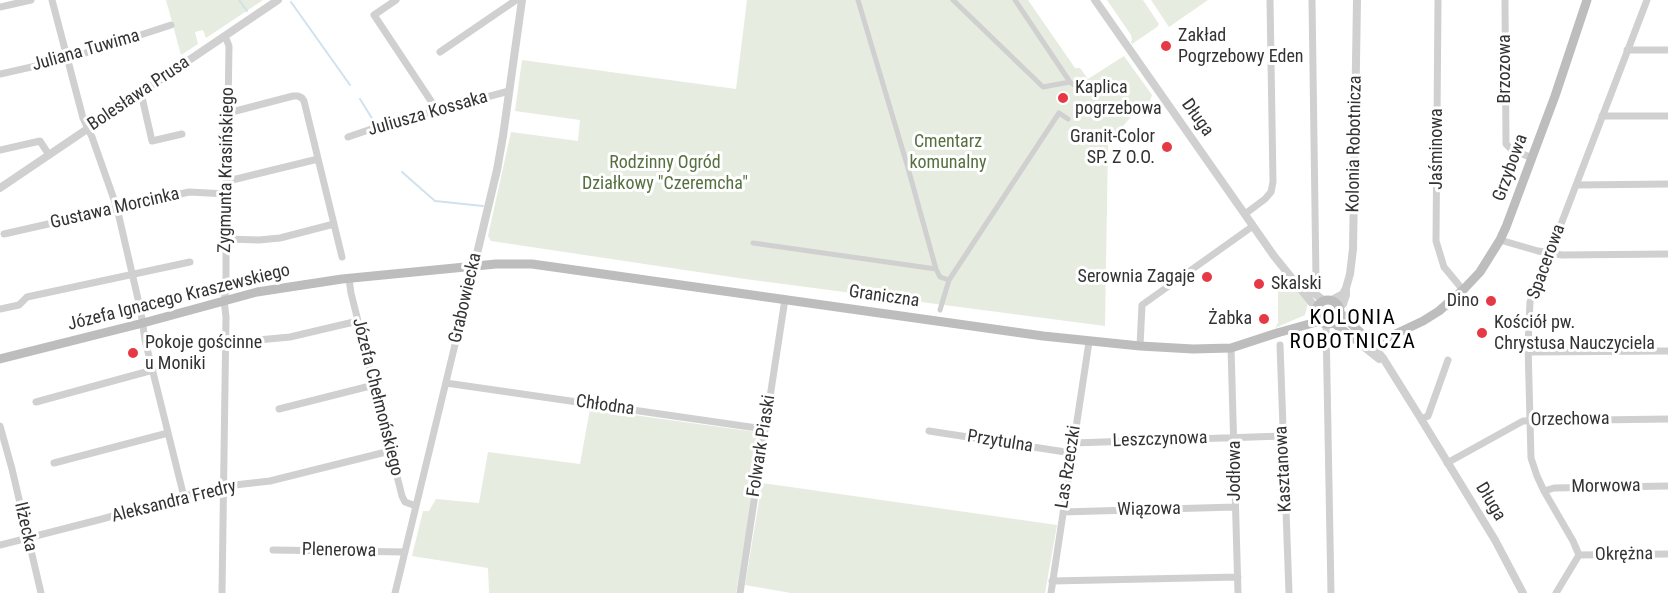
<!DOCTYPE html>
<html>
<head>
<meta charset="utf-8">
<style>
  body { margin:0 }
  canvas { display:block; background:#fff }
</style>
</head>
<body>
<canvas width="1668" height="593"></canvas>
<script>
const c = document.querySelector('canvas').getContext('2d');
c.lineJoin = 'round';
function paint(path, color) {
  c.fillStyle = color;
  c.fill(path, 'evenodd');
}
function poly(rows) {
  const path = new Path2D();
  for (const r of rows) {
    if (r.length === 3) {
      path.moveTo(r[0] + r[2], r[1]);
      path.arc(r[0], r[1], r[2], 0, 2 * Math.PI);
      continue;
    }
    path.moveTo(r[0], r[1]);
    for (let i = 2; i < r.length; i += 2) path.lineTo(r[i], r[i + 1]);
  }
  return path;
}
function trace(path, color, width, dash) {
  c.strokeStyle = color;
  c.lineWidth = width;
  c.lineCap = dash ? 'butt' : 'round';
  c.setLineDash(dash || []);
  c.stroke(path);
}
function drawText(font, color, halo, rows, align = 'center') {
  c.font = font + ' "Roboto Condensed",sans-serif';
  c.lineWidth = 6;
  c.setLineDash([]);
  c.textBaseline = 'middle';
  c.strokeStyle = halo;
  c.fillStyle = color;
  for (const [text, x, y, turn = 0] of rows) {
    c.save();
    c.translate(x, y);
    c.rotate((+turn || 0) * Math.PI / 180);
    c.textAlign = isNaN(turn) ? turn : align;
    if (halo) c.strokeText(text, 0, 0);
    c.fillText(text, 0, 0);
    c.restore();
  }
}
paint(poly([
  [166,0,263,0,206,38,203,30,195,32,198,44,181,55],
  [747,0,1028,0,1075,68,1080,68,1088,79,1124,56,1152,95,1149,103,1134,113,1108,144,1105,326,745,279,491,241,488,236,511,132,578,141,580,120,515,111,522,60,736,89],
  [1107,0,1143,0,1159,24,1157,27,1132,44,1131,42,1132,40,1131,35],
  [1151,0,1208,0,1169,27],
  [1282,284,1285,287,1294,287,1308,302,1305,315,1275,328,1278,323,1278,292],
  [590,409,756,432,762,437,736,593,489,593,488,568,412,556,423,511,429,511,436,499,479,503,488,452,580,464],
  [762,483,1057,525,1045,593,791,593,745,585]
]), '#e6ecdf');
trace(poly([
  [239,0,247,11],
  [291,2,350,85],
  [360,99,373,120],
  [402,172,435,201,483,206]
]), '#cfe2ee', 2);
trace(poly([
  [858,0,908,168,936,269,940,277,949,280,940,310],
  [953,0,1043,87,1070,82],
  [1015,0,1070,82,1077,87],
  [753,243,936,269],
  [949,280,1059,113,1068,119]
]), '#d0d0d0', 5);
trace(poly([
  [52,0,83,118,92,137,117,208,141,312,145,340,184,497],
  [396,0,374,15,437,110],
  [1312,0,1316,279],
  [1438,0,1436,241,1444,267,1463,290],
  [1505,0,1506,144,1511,149,1532,158],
  [0,7,31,0],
  [1627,50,1668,50],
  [440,52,516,0,522,0],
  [0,74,67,59,171,25],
  [141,93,152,141,182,134],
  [228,113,293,96,298,96,302,98,304,101,342,257],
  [1602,116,1668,116],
  [348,137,383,125,509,91],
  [0,150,40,141,49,155],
  [228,181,318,159],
  [1576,185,1668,184],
  [1245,214,1265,199,1271,192,1273,182,1270,0],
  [4,234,189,192,227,194],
  [226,239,259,240,280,238,334,224],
  [1500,240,1538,251,1562,255,1668,254],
  [349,279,351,293,402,496,405,502,416,506],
  [0,309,19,305,27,297,190,262],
  [1326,324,1331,593],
  [1280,345,1289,593],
  [225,346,258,340,290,337,358,321],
  [1140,346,1142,305,1253,226],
  [1231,348,1238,593],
  [1529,352,1668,351],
  [446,383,764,429],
  [36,402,153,370],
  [279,409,374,385],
  [1421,419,1428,416,1448,360],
  [0,426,12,469,41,593],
  [929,431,1072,453],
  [1073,443,1283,436],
  [54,463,168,433],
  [1447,463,1523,421,1668,419],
  [1544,491,1554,488,1668,486],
  [1063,512,1235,507],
  [0,545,102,519,217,487,270,481,390,451],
  [273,550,405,552],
  [1579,555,1668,554],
  [1052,581,1238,577],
  [222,593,226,317,224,300,226,290,226,239,229,46,225,36],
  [395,593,474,266],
  [740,593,785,299],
  [1051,593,1089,342],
  [1556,593,1579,555,1573,541,1544,491,1537,476,1531,458,1528,345,1530,302,1543,263,1550,253,1647,0]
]), '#d0d0d0', 7);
trace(poly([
  [1095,0,1274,256,1316,308],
  [0,188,278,0],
  [474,266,497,170,503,136,522,0],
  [1302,284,1323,300],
  [1332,300,1343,294,1346,288],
  [1339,308,1343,304,1346,295,1346,288,1350,274,1353,249,1357,0],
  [1366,338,1383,358,1418,414,1495,540,1523,593],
  [1354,339,1379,359]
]), '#d0d0d0', 8);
trace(poly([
  [1328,312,12],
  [1340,313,1364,336,1372,336],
  [1334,323,1354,339,1371,342,1385,339,1423,321,1439,311,1463,290,1480,272,1500,240,1506,227,1555,96,1587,0],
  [0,359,143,323,257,292,342,279,496,264,532,264,1043,336,1140,346,1193,349,1231,348,1277,333,1320,321]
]), '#bdbdbd', 9);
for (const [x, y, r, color] of [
  [1166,46,6,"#e63946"],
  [1063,98,6,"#e63946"],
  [1167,147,6,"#e63946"],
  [1207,277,6,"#e63946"],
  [1259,284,6,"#e63946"],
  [1491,301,6,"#e63946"],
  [1264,319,6,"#e63946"],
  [1482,333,6,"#e63946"],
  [133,353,6,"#e63946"]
]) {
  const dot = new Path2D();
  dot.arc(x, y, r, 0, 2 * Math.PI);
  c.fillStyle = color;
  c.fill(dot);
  trace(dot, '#fff', 2);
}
drawText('18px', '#333', '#fff', [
  ["Zakład",1178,36],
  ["Pogrzebowy Eden",1178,57],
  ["Kaplica",1075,88],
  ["pogrzebowa",1075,109],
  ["Granit-Color",1155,137,"right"],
  ["SP. Z O.O.",1155,158,"right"],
  ["Serownia Zagaje",1195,277,"right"],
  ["Skalski",1271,284],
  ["Dino",1479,301,"right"],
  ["Żabka",1252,319,"right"],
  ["Kościół pw.",1494,323],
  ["Chrystusa Nauczyciela",1494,344],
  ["Pokoje gościnne",145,343],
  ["u Moniki",145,364]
], 'left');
drawText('18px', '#333', '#fff', [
  ["Juliana Tuwima",86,51,-16],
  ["Brzozowa",1505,69,-90],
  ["Bolesława Prusa",139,94,-34],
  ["Juliusza Kossaka",428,114,-16],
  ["Długa",1197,118,54],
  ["Kolonia Robotnicza",1355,144,-89],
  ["Jaśminowa",1437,149,-90],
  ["Grzybowa",1511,168,-70],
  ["Zygmunta Krasińskiego",227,170,-89],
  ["Gustawa Morcinka",115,209,-13],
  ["Spacerowa",1547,262,-70],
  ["Graniczna",884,297,8],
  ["Józefa Ignacego Kraszewskiego",179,298,-14],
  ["Grabowiecka",466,298,-77],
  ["Józefa Chełmońskiego",377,397,76],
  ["Chłodna",605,406,8],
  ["Orzechowa",1570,420,-1],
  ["Leszczynowa",1160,440,-2],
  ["Przytulna",1000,442,9],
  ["Folwark Piaski",762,446,-81],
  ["Las Rzeczki",1069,467,-81],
  ["Kasztanowa",1284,469,-93],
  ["Jodłowa",1235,471,-90],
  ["Morwowa",1606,487,-1],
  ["Aleksandra Fredry",174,502,-14],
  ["Długa",1490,502,59],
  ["Wiązowa",1149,510,-1],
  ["Iłżecka",25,527,77],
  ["Plenerowa",339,551,1],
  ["Okrężna",1624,555,-1]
]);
drawText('18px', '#56703f', '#fff', [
  ["Cmentarz",948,142],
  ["komunalny",948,163],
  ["Rodzinny Ogród",665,163],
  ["Działkowy \"Czeremcha\"",665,184]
]);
c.letterSpacing = '1.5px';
drawText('21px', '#000', '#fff', [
  ["KOLONIA",1353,319],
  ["ROBOTNICZA",1353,343]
]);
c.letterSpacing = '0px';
</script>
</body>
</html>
